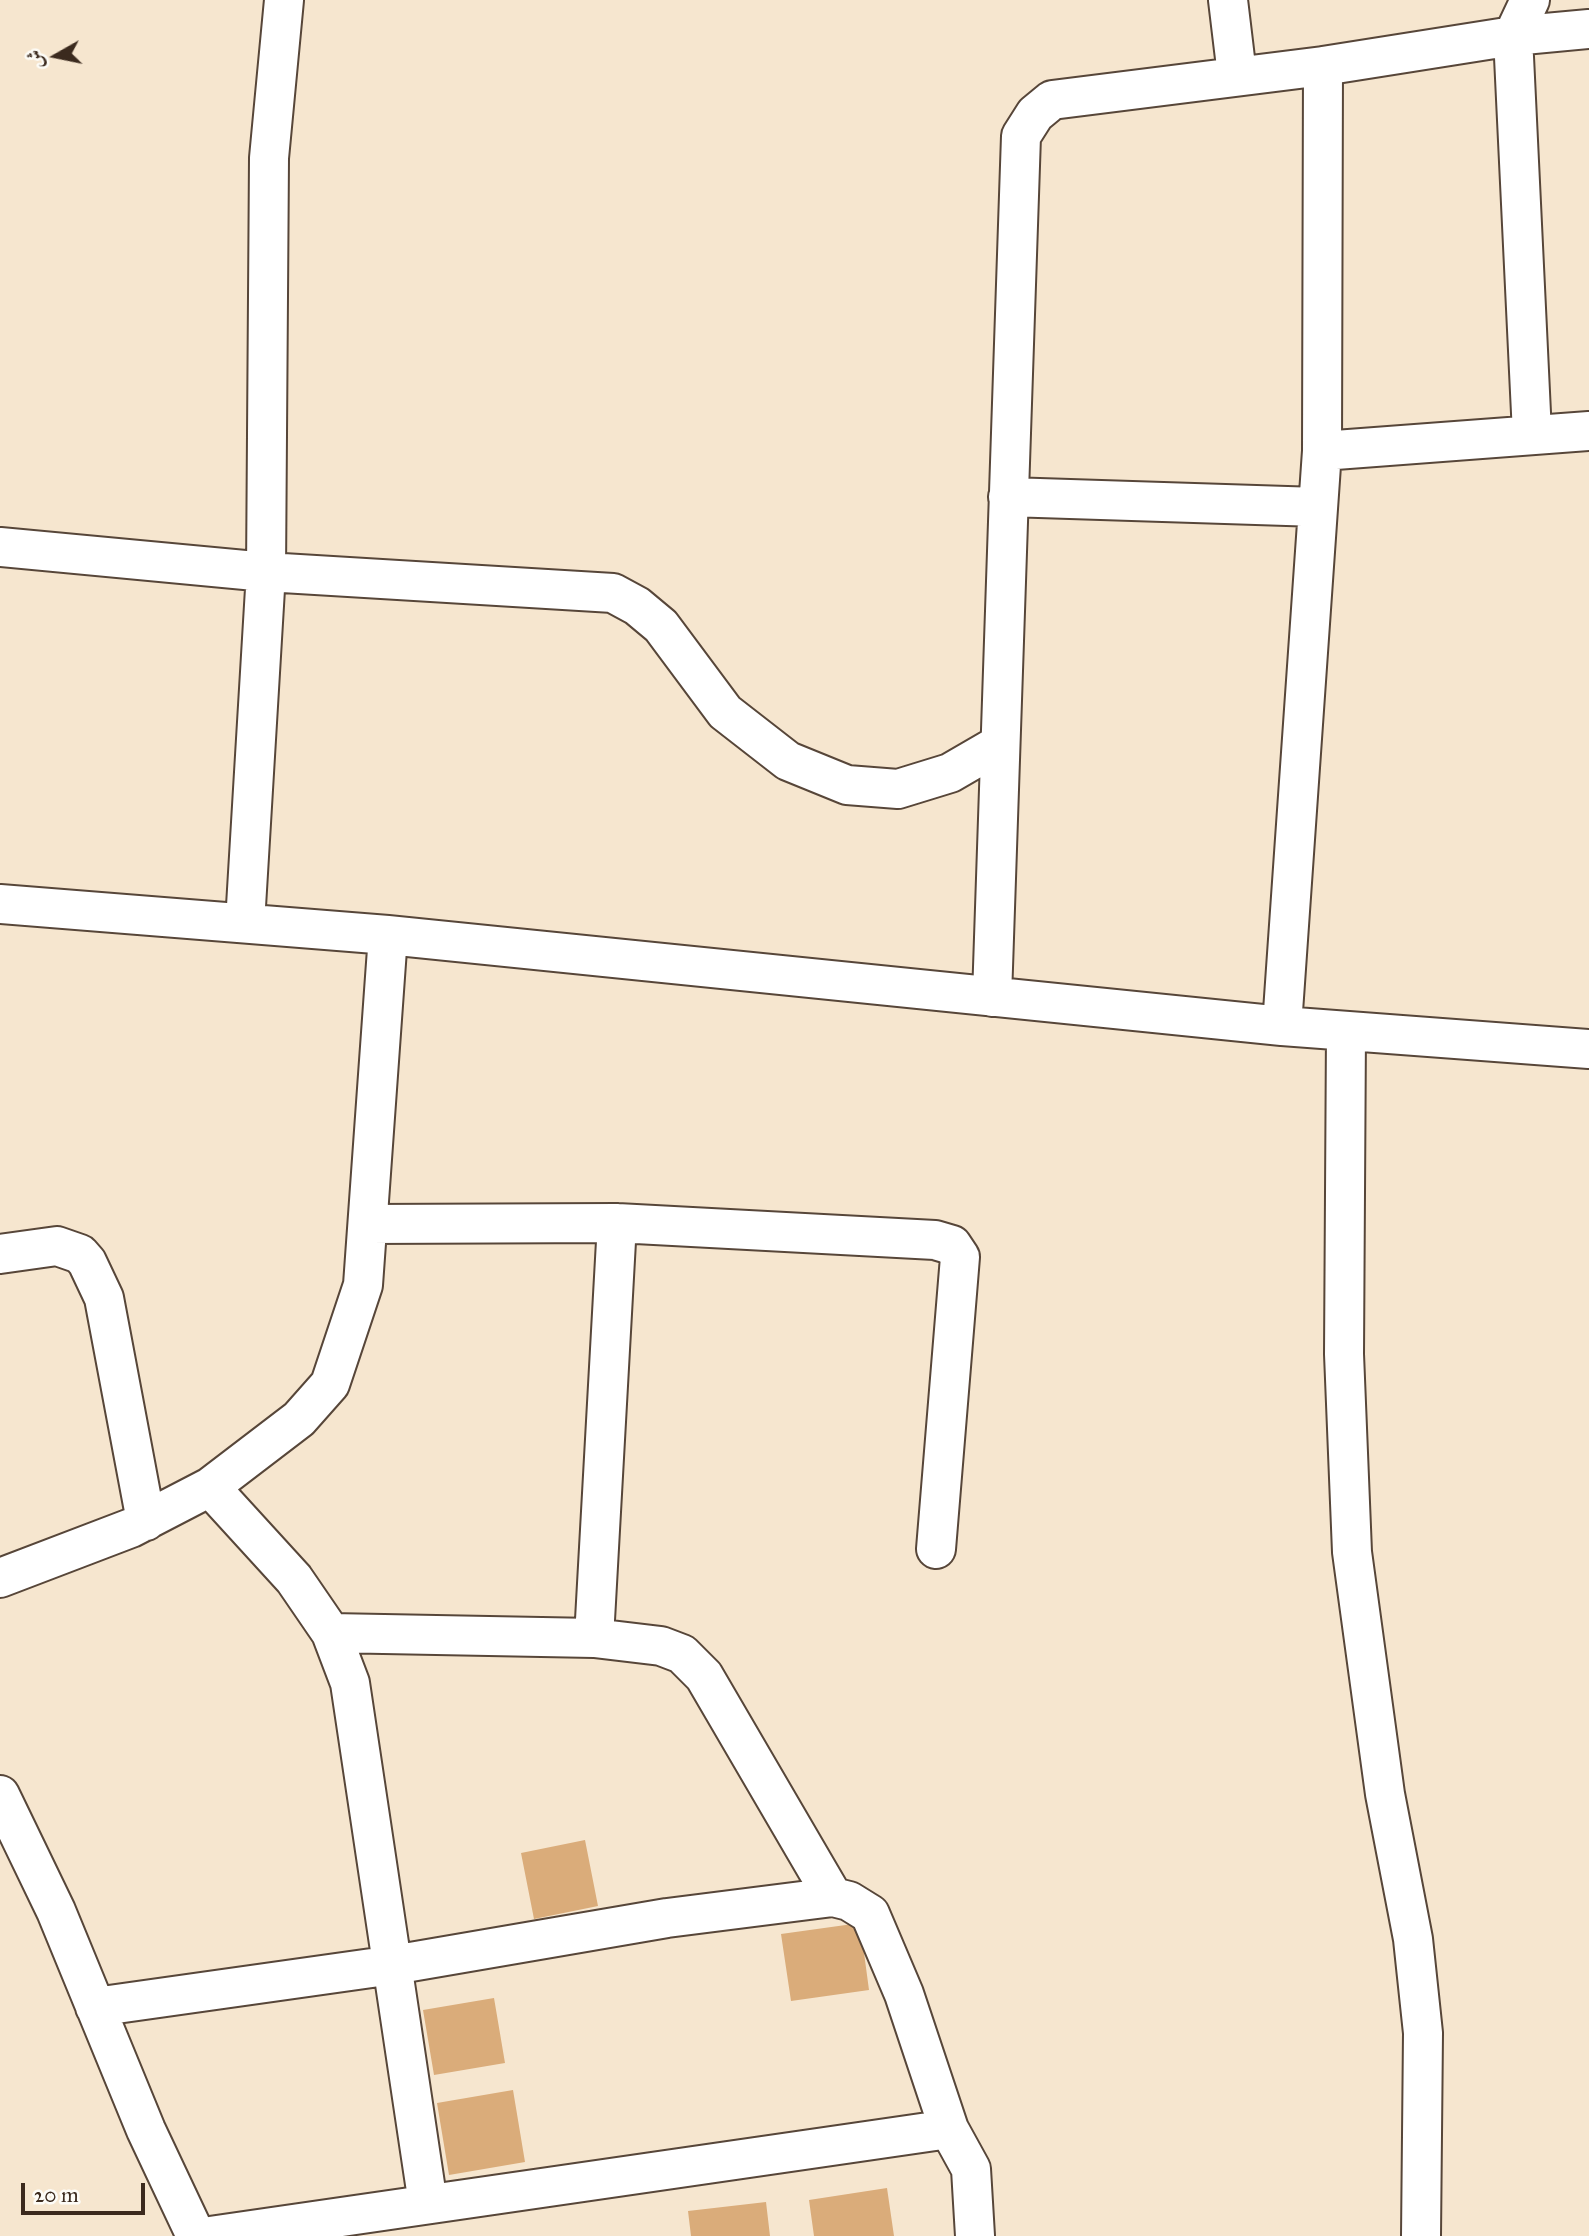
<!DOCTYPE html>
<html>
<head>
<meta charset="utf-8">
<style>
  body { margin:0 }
  #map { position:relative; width:1589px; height:2236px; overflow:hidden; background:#f6e6cf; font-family:"IM FELL Great Primer",Amiri,serif }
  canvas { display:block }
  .north { position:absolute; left:21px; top:21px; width:70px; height:70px; -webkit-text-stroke:5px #fdfcf7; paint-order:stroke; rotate:261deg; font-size:19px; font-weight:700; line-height:28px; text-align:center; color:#3b2a1e }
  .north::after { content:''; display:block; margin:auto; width:24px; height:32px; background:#3b2a1e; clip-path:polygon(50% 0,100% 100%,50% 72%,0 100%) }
  .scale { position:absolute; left:21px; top:2183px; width:124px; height:32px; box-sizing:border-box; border:4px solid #3b2a1e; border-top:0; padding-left:9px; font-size:21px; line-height:24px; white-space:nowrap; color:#3b2a1e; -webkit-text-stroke:5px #fdfcf7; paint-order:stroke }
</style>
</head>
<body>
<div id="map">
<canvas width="1589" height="2236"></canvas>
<div class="north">ش</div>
<div class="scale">20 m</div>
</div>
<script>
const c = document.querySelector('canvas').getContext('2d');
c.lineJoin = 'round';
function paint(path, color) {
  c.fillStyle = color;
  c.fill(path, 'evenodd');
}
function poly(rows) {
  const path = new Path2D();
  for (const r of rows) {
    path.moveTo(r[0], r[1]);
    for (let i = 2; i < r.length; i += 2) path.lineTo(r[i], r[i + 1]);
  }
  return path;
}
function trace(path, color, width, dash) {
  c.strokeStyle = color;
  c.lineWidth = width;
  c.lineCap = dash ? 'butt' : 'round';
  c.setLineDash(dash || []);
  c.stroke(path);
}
paint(poly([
  [585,1840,598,1906,534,1919,521,1853],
  [860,1923,869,1990,791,2001,781,1934],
  [494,1998,505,2063,434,2075,423,2010],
  [513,2090,525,2162,449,2175,437,2103],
  [887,2188,894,2236,814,2236,809,2200],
  [766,2202,770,2236,691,2236,688,2211]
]), '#daac7a');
const minor = poly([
  [1228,0,1237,75],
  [1530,0,1513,36,1532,434],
  [1322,451,1589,431],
  [1008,497,1318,507],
  [0,547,266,572,613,593,637,606,661,626,725,712,788,761,847,785,898,789,950,773,1000,744],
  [0,904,388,935,1282,1026,1589,1049],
  [245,923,266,572,269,158,284,0],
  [992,997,1021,136,1035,114,1052,100,1323,66],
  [1282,1026,1322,451,1323,66,1513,36,1589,29],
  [1346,1031,1344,1354,1352,1552,1385,1794,1413,1939,1423,2033,1421,2236],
  [368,1224,617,1223,935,1240,952,1245,960,1257,936,1549],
  [0,1254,57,1246,80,1254,87,1262,104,1298,146,1521],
  [210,1487,294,1579,331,1633,350,1683,428,2204],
  [0,1578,131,1528,210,1487,299,1419,330,1384,363,1285,388,935],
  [331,1633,594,1638,661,1646,682,1654,704,1676,833,1897],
  [594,1638,617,1223],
  [0,1795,56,1911,146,2130,196,2236],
  [95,2007,393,1965,667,1918,833,1897,849,1901,870,1914,904,1994,949,2129],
  [210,2236,949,2129,971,2169,975,2236]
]);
trace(minor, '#574639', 42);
trace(minor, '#fff', 38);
</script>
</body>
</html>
